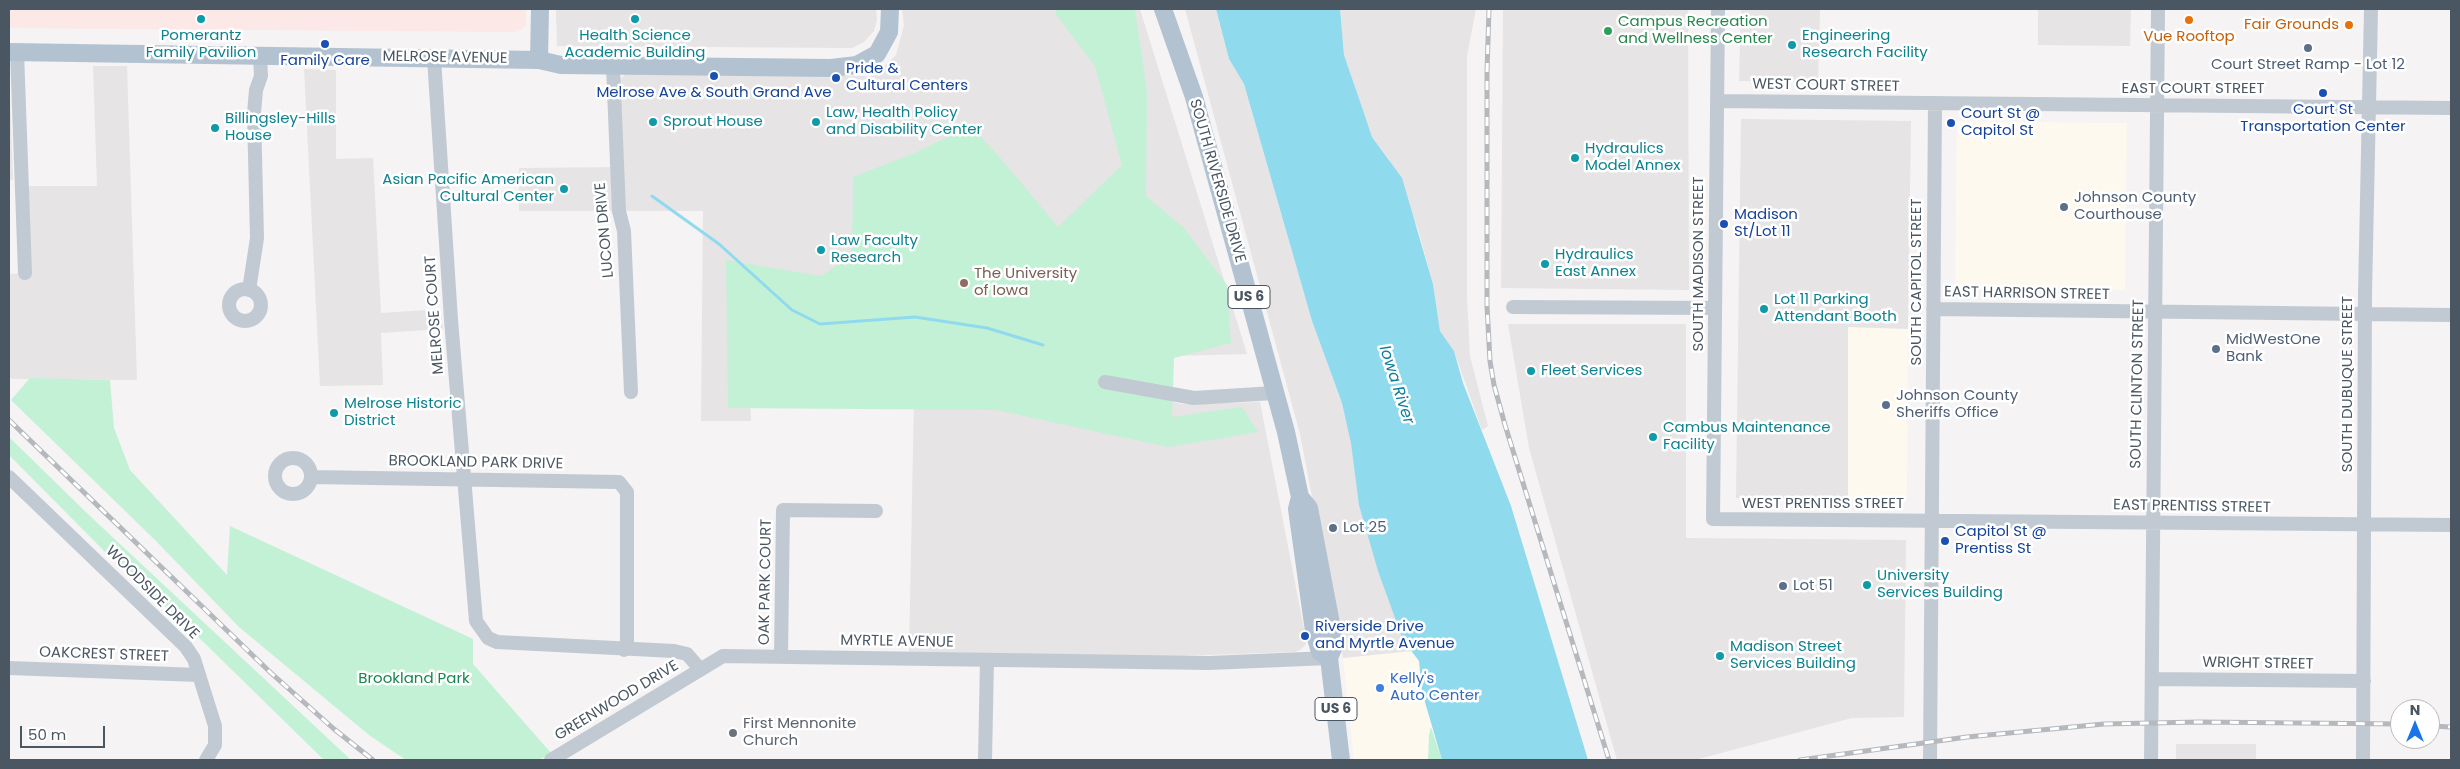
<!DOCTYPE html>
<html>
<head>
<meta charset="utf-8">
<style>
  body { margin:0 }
  #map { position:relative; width:2460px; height:769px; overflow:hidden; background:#f5f3f3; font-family:Poppins,sans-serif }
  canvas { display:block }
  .frame { position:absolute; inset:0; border:10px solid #4a5661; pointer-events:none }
  .north { position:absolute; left:2390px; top:699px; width:50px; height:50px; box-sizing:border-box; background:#fff; border:1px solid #b7bbc0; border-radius:50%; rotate:0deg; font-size:14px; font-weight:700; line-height:20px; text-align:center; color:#4a5661 }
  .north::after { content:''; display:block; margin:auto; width:18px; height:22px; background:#1a73e8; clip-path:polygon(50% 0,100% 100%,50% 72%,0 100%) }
  .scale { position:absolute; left:20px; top:726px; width:85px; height:22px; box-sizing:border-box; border:2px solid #4a5661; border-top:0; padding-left:6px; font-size:15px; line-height:18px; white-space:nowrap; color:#4a5661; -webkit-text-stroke:4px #fff; paint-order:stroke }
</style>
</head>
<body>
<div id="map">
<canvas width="2460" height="769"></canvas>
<div class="frame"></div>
<div class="north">N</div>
<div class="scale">50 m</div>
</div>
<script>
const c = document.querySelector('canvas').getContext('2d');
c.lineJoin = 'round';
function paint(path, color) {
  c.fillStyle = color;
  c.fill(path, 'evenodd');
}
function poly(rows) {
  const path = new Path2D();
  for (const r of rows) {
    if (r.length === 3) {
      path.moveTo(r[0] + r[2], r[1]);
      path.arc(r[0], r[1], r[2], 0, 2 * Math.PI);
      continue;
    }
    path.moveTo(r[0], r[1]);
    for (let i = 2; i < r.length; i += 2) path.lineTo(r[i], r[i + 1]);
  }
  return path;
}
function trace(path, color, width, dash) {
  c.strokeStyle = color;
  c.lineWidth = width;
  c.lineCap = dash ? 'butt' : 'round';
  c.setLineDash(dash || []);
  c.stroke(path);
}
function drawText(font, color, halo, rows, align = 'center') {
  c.font = font + ' Poppins,sans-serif';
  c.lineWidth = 5;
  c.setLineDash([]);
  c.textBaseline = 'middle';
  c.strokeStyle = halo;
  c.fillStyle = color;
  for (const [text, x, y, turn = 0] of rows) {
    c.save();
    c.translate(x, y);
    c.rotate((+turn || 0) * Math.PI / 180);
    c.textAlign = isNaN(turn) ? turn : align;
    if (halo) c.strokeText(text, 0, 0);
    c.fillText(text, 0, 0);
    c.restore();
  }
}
paint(poly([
  [1957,121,2127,123,2125,290,1955,288],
  [1848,327,1908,329,1907,499,1848,499],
  [1412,651,1419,661,1422,692,1442,760,1354,760,1343,658]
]), '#fdf9ef');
paint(poly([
  [556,9,876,9,877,19,874,31,864,42,852,48,557,46],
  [902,9,1140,9,1247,354,1172,356,1100,385,1181,404,1260,402,1305,634,1306,644,1300,650,1295,652,1148,657,909,653,914,398,750,397,751,421,701,421,703,211,519,211,519,168,624,167,620,107,620,80,625,74,874,76,896,55,904,25],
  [1185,9,1216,9,1229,59,1244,84,1312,321,1342,403,1403,640,1412,651,1343,658,1300,434],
  [1340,9,1476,9,1467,56,1467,298,1470,356,1488,426,1482,430,1454,351,1440,331,1433,284,1418,229,1388,158,1372,137,1363,110,1344,55],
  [1503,9,1688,9,1689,290,1501,288],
  [1741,9,1820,9,1818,82,1739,81],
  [2038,9,2131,9,2130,46,2038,45],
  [9,65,13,180,9,180],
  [93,66,127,66,137,380,12,379,9,377,9,274,31,273,28,186,97,186],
  [304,69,336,70,336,159,373,158,381,313,441,309,443,329,381,333,383,385,320,386],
  [1741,119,1911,121,1908,329,1848,327,1848,499,1736,498],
  [1508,324,1686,324,1686,538,1906,540,1904,717,1852,718,1695,760,1617,760,1529,448],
  [2176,744,2256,744,2256,760,2176,760]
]), '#e6e4e5');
paint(poly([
  [9,9,526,9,526,26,515,32,9,28]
]), '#fce8e6');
paint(poly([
  [1057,9,1135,9,1147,92,1146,196,1184,228,1227,285,1231,343,1174,358,1172,417,1242,407,1258,432,1168,447,996,410,728,408,726,260,821,276,852,256,853,177,917,152,970,126,996,153,1058,227,1122,165,1095,66,1055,13],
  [30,378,110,380,114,428,130,470,227,575,230,526,473,639,473,664,551,753,539,760,406,760,369,735,239,627,156,541,11,400],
  [9,437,90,516,351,760,323,759,185,624,117,564,9,455],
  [1431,727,1442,760,1428,760,1429,735]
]), '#c3f1d5');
paint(poly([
  [1216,9,1340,9,1344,55,1363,110,1372,137,1402,178,1433,284,1440,331,1454,351,1463,383,1511,506,1588,760,1442,760,1422,692,1419,661,1403,640,1378,571,1359,505,1351,443,1342,403,1312,321,1244,84,1229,59]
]), '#90daee');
trace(poly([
  [652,196,719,244,792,310,820,324,915,317,987,328,1043,345]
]), '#90daee', 3);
trace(poly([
  [1718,9,1713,519,2451,525],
  [17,52,25,273],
  [434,58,451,320,476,621,488,638,497,642,674,651,687,654,700,669],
  [613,66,619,211,624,231,631,392],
  [1717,101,2451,108],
  [245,305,16],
  [249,290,257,238,254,113,256,90,261,76,260,56],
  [1513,307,1715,308],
  [1933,309,2451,315],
  [1105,382,1194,398,1274,393],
  [293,476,18],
  [9,477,186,647,194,659,215,726,215,745,206,760],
  [311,477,619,482,627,492,627,642,624,650],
  [781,656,783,510,876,511],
  [9,668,199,675],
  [2152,679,2364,681],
  [551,760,723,656,1209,663,1329,658],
  [985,760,987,660],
  [1930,760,1935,103],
  [2151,760,2158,9],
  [2363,760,2365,294,2371,9]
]), '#c1cad2', 14);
trace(poly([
  [1163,9,1194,97,1286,432,1300,497,1297,509,1314,631,1320,652,1329,658],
  [9,52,539,60,561,65,831,68,857,65,877,54,889,32,890,9],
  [539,60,540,9],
  [1300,497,1309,508,1332,629,1334,646,1329,658,1341,760]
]), '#b3c2d1', 18);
const rail = poly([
  [1489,9,1487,72,1487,306,1490,361,1494,385,1505,425,1609,760],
  [9,420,271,673,334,729,373,760],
  [2430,726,2451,727],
  [1800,760,1967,737,2104,724,2199,722,2400,724]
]);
trace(rail, '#b5b8bd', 5);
trace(rail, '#fff', 3, [9]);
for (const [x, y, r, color] of [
  [201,19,5,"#0f9aa8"],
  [635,19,5,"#0f9aa8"],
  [2189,20,5,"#e8710a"],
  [2349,25,5,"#e8710a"],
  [1608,31,5,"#2e9e5b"],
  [325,44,5,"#1a4fb4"],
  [1792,45,5,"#0f9aa8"],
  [2308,48,5,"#5c6f8a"],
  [714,76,5,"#1a4fb4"],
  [836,78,5,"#1a4fb4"],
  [2323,93,5,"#1a4fb4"],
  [653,122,5,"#0f9aa8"],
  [816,122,5,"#0f9aa8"],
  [1951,123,5,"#1a4fb4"],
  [215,128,5,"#0f9aa8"],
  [1575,158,5,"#0f9aa8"],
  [564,189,5,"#0f9aa8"],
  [2064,207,5,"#5c6f8a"],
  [1724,224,5,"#1a4fb4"],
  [821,250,5,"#0f9aa8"],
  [1545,264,5,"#0f9aa8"],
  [964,283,5,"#8d6e63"],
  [1764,309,5,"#0f9aa8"],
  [2216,349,5,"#5c6f8a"],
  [1531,371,5,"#0f9aa8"],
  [1886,405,5,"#5c6f8a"],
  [334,413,5,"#0f9aa8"],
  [1653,437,5,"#0f9aa8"],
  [1333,528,5,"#5c6f8a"],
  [1945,541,5,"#1a4fb4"],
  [1867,585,5,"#0f9aa8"],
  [1783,586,5,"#5c6f8a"],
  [1305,636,5,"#1a4fb4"],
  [1720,656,5,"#0f9aa8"],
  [1380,688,5,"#3f7fe0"],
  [733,733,5,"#6b7280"]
]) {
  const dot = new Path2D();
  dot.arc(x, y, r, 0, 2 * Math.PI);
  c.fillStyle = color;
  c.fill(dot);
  trace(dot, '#fff', 2);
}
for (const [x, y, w] of [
  [1249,297,42],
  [1336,709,42]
]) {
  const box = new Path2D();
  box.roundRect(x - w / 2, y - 11.5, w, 23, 4);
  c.fillStyle = '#fff';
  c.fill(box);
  trace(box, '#4a5661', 1);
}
drawText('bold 14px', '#4a5661', null, [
  ["US 6",1249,297],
  ["US 6",1336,709]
]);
drawText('15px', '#27864d', '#fff', [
  ["Campus Recreation",1618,22],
  ["and Wellness Center",1618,39]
], 'left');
drawText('15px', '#c56008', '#fff', [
  ["Fair Grounds",2339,25],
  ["Vue Rooftop",2189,37,"center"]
], 'right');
drawText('15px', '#0d838f', '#fff', [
  ["Pomerantz",201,36,"center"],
  ["Family Pavilion",201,53,"center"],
  ["Health Science",635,36,"center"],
  ["Academic Building",635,53,"center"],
  ["Engineering",1802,36],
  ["Research Facility",1802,53],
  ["Law, Health Policy",826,113],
  ["and Disability Center",826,130],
  ["Billingsley-Hills",225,119],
  ["House",225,136],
  ["Sprout House",663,122],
  ["Hydraulics",1585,149],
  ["Model Annex",1585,166],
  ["Asian Pacific American",554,180,"right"],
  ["Cultural Center",554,197,"right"],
  ["Law Faculty",831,241],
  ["Research",831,258],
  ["Hydraulics",1555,255],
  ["East Annex",1555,272],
  ["Lot 11 Parking",1774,300],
  ["Attendant Booth",1774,317],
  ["Fleet Services",1541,371],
  ["Melrose Historic",344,404],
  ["District",344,421],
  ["Cambus Maintenance",1663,428],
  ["Facility",1663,445],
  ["University",1877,576],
  ["Services Building",1877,593],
  ["Madison Street",1730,647],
  ["Services Building",1730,664]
], 'left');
drawText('15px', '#4a5661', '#fff', [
  ["MELROSE AVENUE",445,58,1],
  ["WEST COURT STREET",1826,86,1],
  ["EAST COURT STREET",2193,89],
  ["SOUTH RIVERSIDE DRIVE",1217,181,74],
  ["LUCON DRIVE",605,230,-95],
  ["SOUTH MADISON STREET",1699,264,-90],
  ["SOUTH CAPITOL STREET",1917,282,-90],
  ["EAST HARRISON STREET",2027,294,1],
  ["MELROSE COURT",435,315,-94],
  ["SOUTH CLINTON STREET",2138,384,-89],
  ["SOUTH DUBUQUE STREET",2348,384,-90],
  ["BROOKLAND PARK DRIVE",476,463,1],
  ["WEST PRENTISS STREET",1823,504],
  ["EAST PRENTISS STREET",2192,507,1],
  ["OAK PARK COURT",766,582,-89],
  ["WOODSIDE DRIVE",152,593,45],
  ["MYRTLE AVENUE",897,642,1],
  ["OAKCREST STREET",104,655,2],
  ["WRIGHT STREET",2258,664,1],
  ["GREENWOOD DRIVE",617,701,-31]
]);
drawText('15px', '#164399', '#fff', [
  ["Family Care",325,61,"center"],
  ["Pride &",846,69],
  ["Cultural Centers",846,86],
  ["Melrose Ave & South Grand Ave",714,93,"center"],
  ["Court St",2323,110,"center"],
  ["Transportation Center",2323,127,"center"],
  ["Court St @",1961,114],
  ["Capitol St",1961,131],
  ["Madison",1734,215],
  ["St/Lot 11",1734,232],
  ["Capitol St @",1955,532],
  ["Prentiss St",1955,549],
  ["Riverside Drive",1315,627],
  ["and Myrtle Avenue",1315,644]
], 'left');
drawText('15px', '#4e5e75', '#fff', [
  ["Court Street Ramp - Lot 12",2308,65,"center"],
  ["Johnson County",2074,198],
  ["Courthouse",2074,215],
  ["MidWestOne",2226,340],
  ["Bank",2226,357],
  ["Johnson County",1896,396],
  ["Sheriffs Office",1896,413],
  ["Lot 25",1343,528],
  ["Lot 51",1793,586]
], 'left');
drawText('15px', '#785e54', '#fff', [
  ["The University",974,274],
  ["of Iowa",974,291]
], 'left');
drawText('15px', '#17864f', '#fff', [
  ["Brookland Park",414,679]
]);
drawText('15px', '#366cbe', '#fff', [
  ["Kelly's",1390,679],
  ["Auto Center",1390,696]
], 'left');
drawText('15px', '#5b616d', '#fff', [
  ["First Mennonite",743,724],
  ["Church",743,741]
], 'left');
drawText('italic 16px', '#0c7c9b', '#fff', [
  ["Iowa River",1396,385,72]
]);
</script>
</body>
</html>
